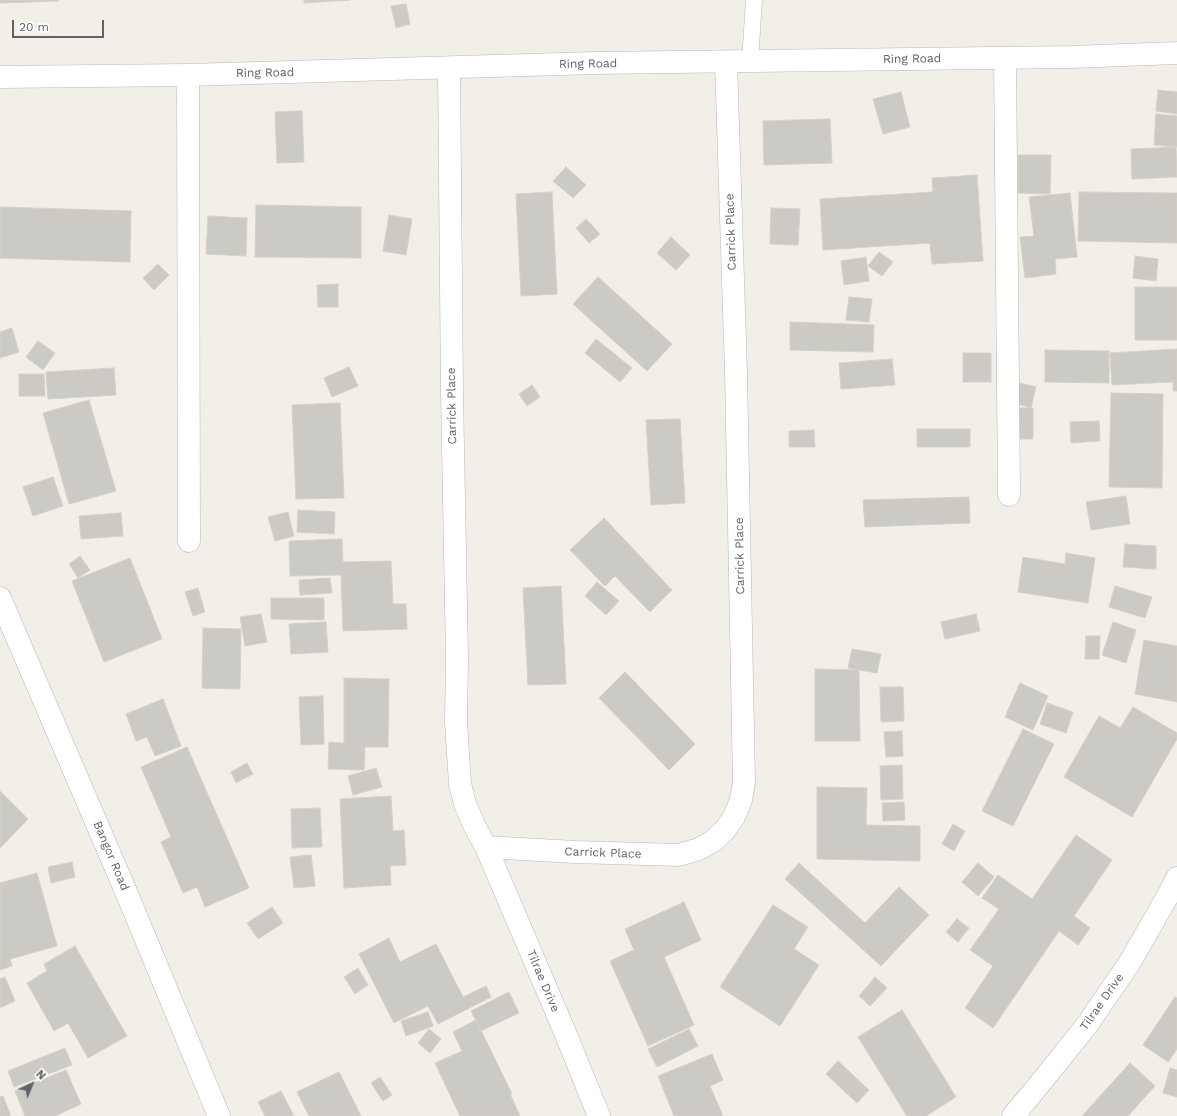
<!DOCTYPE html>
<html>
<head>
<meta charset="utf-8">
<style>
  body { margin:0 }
  #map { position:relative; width:1177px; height:1116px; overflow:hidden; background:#f1efe8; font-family:"Work Sans",sans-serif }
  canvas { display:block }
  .north { position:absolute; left:12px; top:1064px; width:40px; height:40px; -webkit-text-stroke:3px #fff; paint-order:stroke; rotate:44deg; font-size:11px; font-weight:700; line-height:16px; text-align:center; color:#5f6368 }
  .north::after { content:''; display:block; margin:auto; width:14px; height:18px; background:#5f6368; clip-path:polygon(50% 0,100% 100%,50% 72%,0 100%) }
  .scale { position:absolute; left:12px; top:20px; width:92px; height:18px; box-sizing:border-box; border:2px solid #5f6368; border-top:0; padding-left:5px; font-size:12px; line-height:14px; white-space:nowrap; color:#5f6368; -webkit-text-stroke:3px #fff; paint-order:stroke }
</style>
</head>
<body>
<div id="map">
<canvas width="1177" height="1116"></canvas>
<div class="north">N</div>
<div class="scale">20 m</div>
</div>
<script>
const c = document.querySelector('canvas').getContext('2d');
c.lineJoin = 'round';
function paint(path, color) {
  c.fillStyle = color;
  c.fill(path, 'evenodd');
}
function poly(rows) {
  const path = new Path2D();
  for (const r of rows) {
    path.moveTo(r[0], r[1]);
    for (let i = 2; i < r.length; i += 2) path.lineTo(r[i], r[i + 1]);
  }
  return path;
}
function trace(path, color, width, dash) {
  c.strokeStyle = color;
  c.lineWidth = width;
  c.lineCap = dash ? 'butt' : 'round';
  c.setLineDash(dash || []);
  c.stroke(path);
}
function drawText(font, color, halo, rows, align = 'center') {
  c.font = font + ' "Work Sans",sans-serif';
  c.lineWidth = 3.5;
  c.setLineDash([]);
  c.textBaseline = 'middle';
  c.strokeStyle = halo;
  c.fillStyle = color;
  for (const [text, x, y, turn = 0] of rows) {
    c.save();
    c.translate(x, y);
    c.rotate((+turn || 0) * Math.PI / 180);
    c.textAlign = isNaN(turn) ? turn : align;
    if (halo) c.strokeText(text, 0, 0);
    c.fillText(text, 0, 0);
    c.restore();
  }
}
const building = poly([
  [0,0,59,0,59,1,0,3,0,0],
  [304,0,350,0,304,3,304,0],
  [406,4,410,24,396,28,391,6,406,4],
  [1158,90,1177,92,1177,114,1156,111,1158,90],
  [901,92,910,127,883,134,873,99,901,92],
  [302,111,304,162,277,163,275,112,302,111],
  [1156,114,1177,116,1177,147,1154,145,1156,114],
  [830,119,832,163,764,165,763,121,830,119],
  [1176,147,1177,177,1132,179,1131,149,1176,147],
  [1018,155,1051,155,1050,194,1018,193,1018,155],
  [566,167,586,185,573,198,553,181,566,167],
  [977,175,983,261,932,264,930,243,823,250,820,199,933,192,932,178,977,175],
  [552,192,557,294,521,296,516,194,552,192],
  [1079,192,1177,193,1177,243,1078,241,1079,192],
  [1070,193,1077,257,1055,259,1056,274,1025,278,1020,237,1034,236,1029,197,1070,193],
  [256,205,361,207,361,258,255,257,256,205],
  [0,207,131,211,130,262,0,258,0,207],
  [771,208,800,209,798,245,770,244,771,208],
  [389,215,412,219,406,255,383,251,389,215],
  [208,216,247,218,246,256,206,254,208,216],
  [586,219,600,234,589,243,576,228,586,219],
  [671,237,690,255,676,270,657,253,671,237],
  [879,252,893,262,882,276,868,266,879,252],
  [1135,256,1158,259,1156,281,1133,278,1135,256],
  [866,257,869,281,844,285,841,261,866,257],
  [158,264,169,275,154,290,143,278,158,264],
  [598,277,672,344,647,371,573,304,598,277],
  [338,284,338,307,318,307,317,285,338,284],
  [1135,287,1177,287,1177,340,1135,340,1135,287],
  [849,297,872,299,869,322,846,320,849,297],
  [790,322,874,325,873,352,790,350,790,322],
  [12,328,19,352,0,358,0,332,12,328],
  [596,339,632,368,620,382,585,353,596,339],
  [38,341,55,353,43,370,26,357,38,341],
  [1177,349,1177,391,1173,391,1173,382,1112,385,1110,353,1177,349],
  [1045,350,1109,351,1109,383,1045,382,1045,350],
  [963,353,991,353,991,382,963,382,963,353],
  [892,359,895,385,841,389,839,363,892,359],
  [349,367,358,386,332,397,324,378,349,367],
  [114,368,116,395,48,399,46,372,114,368],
  [19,374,44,374,45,396,19,396,19,374],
  [1020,383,1036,387,1031,408,1015,403,1020,383],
  [532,385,540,397,527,406,519,394,532,385],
  [1111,393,1163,394,1162,488,1109,487,1111,393],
  [89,400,116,491,69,504,43,413,89,400],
  [340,403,344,498,296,499,292,405,340,403],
  [1017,408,1033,408,1033,439,1016,439,1017,408],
  [680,419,685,503,651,505,646,420,680,419],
  [1099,421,1100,441,1071,443,1070,422,1099,421],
  [917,429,970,429,970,447,917,447,917,429],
  [814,430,815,447,789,447,789,431,814,430],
  [53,477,63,506,33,516,23,487,53,477],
  [1126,496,1130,524,1091,530,1086,502,1126,496],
  [969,497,970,523,865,527,863,500,969,497],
  [298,510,335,512,334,534,297,532,298,510],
  [288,512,294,536,275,541,268,517,288,512],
  [121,513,123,536,81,539,79,516,121,513],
  [604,518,672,590,650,612,615,576,605,586,570,550,604,518],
  [342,539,343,562,391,561,393,604,406,604,407,629,343,631,341,575,290,576,289,541,342,539],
  [1125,544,1156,546,1156,569,1123,567,1125,544],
  [1066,553,1095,558,1088,603,1018,592,1023,557,1065,564,1066,553],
  [80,556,90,570,78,578,69,564,80,556],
  [130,558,162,639,104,662,72,581,130,558],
  [330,578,332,593,300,595,299,580,330,578],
  [597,582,619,601,606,615,585,596,597,582],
  [561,586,566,684,528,685,523,588,561,586],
  [1115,586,1152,597,1145,618,1109,607,1115,586],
  [198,588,205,612,193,616,185,592,198,588],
  [271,598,324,598,324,620,271,619,271,598],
  [261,614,267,642,245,646,240,617,261,614],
  [976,614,980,631,945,639,941,622,976,614],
  [326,622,328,652,291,654,289,624,326,622],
  [1113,622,1136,630,1126,663,1102,655,1113,622],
  [203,628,241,629,240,689,202,688,203,628],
  [1086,636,1100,636,1099,659,1085,659,1086,636],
  [1144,640,1177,646,1177,702,1135,694,1144,640],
  [852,649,881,654,877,673,848,668,852,649],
  [815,669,859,670,860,741,815,741,815,669],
  [625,672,695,744,669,770,599,698,625,672],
  [344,678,389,679,388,747,365,747,364,770,328,769,329,742,344,743,344,678],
  [1020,683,1048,696,1033,730,1005,717,1020,683],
  [880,687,903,687,904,721,881,722,880,687],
  [323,696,324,744,301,745,299,697,323,696],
  [163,699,181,746,155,756,147,737,136,741,126,714,163,699],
  [1047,703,1073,712,1066,733,1040,724,1047,703],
  [1133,707,1177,733,1177,739,1132,817,1064,777,1099,716,1120,728,1133,707],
  [1023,729,1054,744,1013,826,982,811,1023,729],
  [902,731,903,756,886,757,884,732,902,731],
  [187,747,249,888,205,907,197,887,183,893,161,842,171,837,141,767,187,747],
  [247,763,253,774,236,783,231,772,247,763],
  [902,765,903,799,881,800,880,766,902,765],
  [376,768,382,787,353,795,348,776,376,768],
  [817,787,867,788,866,825,920,826,920,861,817,859,817,787],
  [0,791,28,819,0,848,0,791],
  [391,796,393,831,404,830,406,865,390,866,391,885,344,888,340,799,391,796],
  [904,802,905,820,883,821,882,803,904,802],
  [320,808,322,847,292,848,291,809,320,808],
  [953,824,965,831,954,851,942,844,953,824],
  [1076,835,1112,860,1074,916,1090,928,1078,945,1059,931,993,1028,965,1008,993,966,970,950,999,909,982,898,998,875,1032,899,1076,835],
  [311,855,315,886,294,888,290,857,311,855],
  [72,862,75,877,51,883,48,867,72,862],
  [799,863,865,923,899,887,929,915,881,966,785,879,799,863],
  [978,863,994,877,978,896,962,882,978,863],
  [37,873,57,946,10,959,12,966,0,970,0,883,37,873],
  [684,902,701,940,664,957,694,1025,648,1046,610,961,634,950,625,929,684,902],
  [773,905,808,927,794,949,819,965,780,1026,720,987,773,905],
  [272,907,283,923,258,939,247,923,272,907],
  [957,919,969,928,958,942,946,932,957,919],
  [389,938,400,962,436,944,463,997,486,986,491,997,438,1024,428,1006,394,1023,359,954,389,938],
  [75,946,127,1036,88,1058,68,1023,54,1031,27,983,47,971,44,964,75,946],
  [358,968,368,985,355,994,344,977,358,968],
  [5,977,15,1001,0,1008,0,979,5,977],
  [875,977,887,988,870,1006,859,996,875,977],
  [509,992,519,1013,481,1031,471,1011,509,992],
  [1175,997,1177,998,1177,1049,1168,1062,1143,1045,1175,997],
  [902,1010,956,1097,926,1116,907,1116,858,1037,902,1010],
  [428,1012,433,1026,406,1036,401,1021,428,1012],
  [476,1020,512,1094,510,1094,520,1116,460,1116,435,1063,462,1051,453,1032,476,1020],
  [429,1029,441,1039,430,1053,418,1043,429,1029],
  [689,1029,698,1046,657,1067,648,1049,689,1029],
  [65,1048,72,1065,14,1087,8,1071,65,1048],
  [712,1054,723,1080,710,1086,723,1116,674,1116,658,1076,712,1054],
  [838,1061,869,1090,857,1103,826,1074,838,1061],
  [1130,1063,1155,1086,1128,1116,1082,1116,1130,1063],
  [1170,1068,1177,1070,1177,1097,1163,1093,1170,1068],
  [66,1070,81,1104,55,1116,25,1116,15,1091,66,1070],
  [339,1072,361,1116,309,1116,297,1092,339,1072],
  [380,1077,392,1095,383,1101,371,1083,380,1077],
  [281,1091,294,1116,265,1116,258,1102,281,1091],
  [3,1096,11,1116,0,1116,0,1097,3,1096]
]);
paint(building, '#cccac5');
trace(building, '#d6d1c6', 1);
const service = poly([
  [750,62,754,0]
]);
const minor = poly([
  [1005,58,1009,495],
  [449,68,452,392,457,659,456,722,460,784,465,804,475,827,486,847,564,1030,599,1116],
  [188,75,189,541],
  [0,77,188,75,595,63,1071,57,1177,53],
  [0,598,127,894,219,1116],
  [486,847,575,852,679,855,699,849,713,841,724,831,734,817,741,800,744,782,736,372,726,62],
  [1013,1116,1034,1091,1087,1025,1130,962,1170,892,1177,878]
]);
trace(service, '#b5b8bc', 17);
trace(minor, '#b5b8bc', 23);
trace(service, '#fff', 16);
trace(minor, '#fff', 22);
drawText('12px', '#5f6368', '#fff', [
  ["Ring Road",912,59,-1],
  ["Ring Road",588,64,-1],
  ["Ring Road",265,73,-1],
  ["Carrick Place",731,232,-92],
  ["Carrick Place",452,406,-91],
  ["Carrick Place",740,556,-91],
  ["Carrick Place",603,853,2],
  ["Bangor Road",111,856,67],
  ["Tilrae Drive",543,981,67],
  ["Tilrae Drive",1102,1002,-55]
]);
</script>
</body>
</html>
